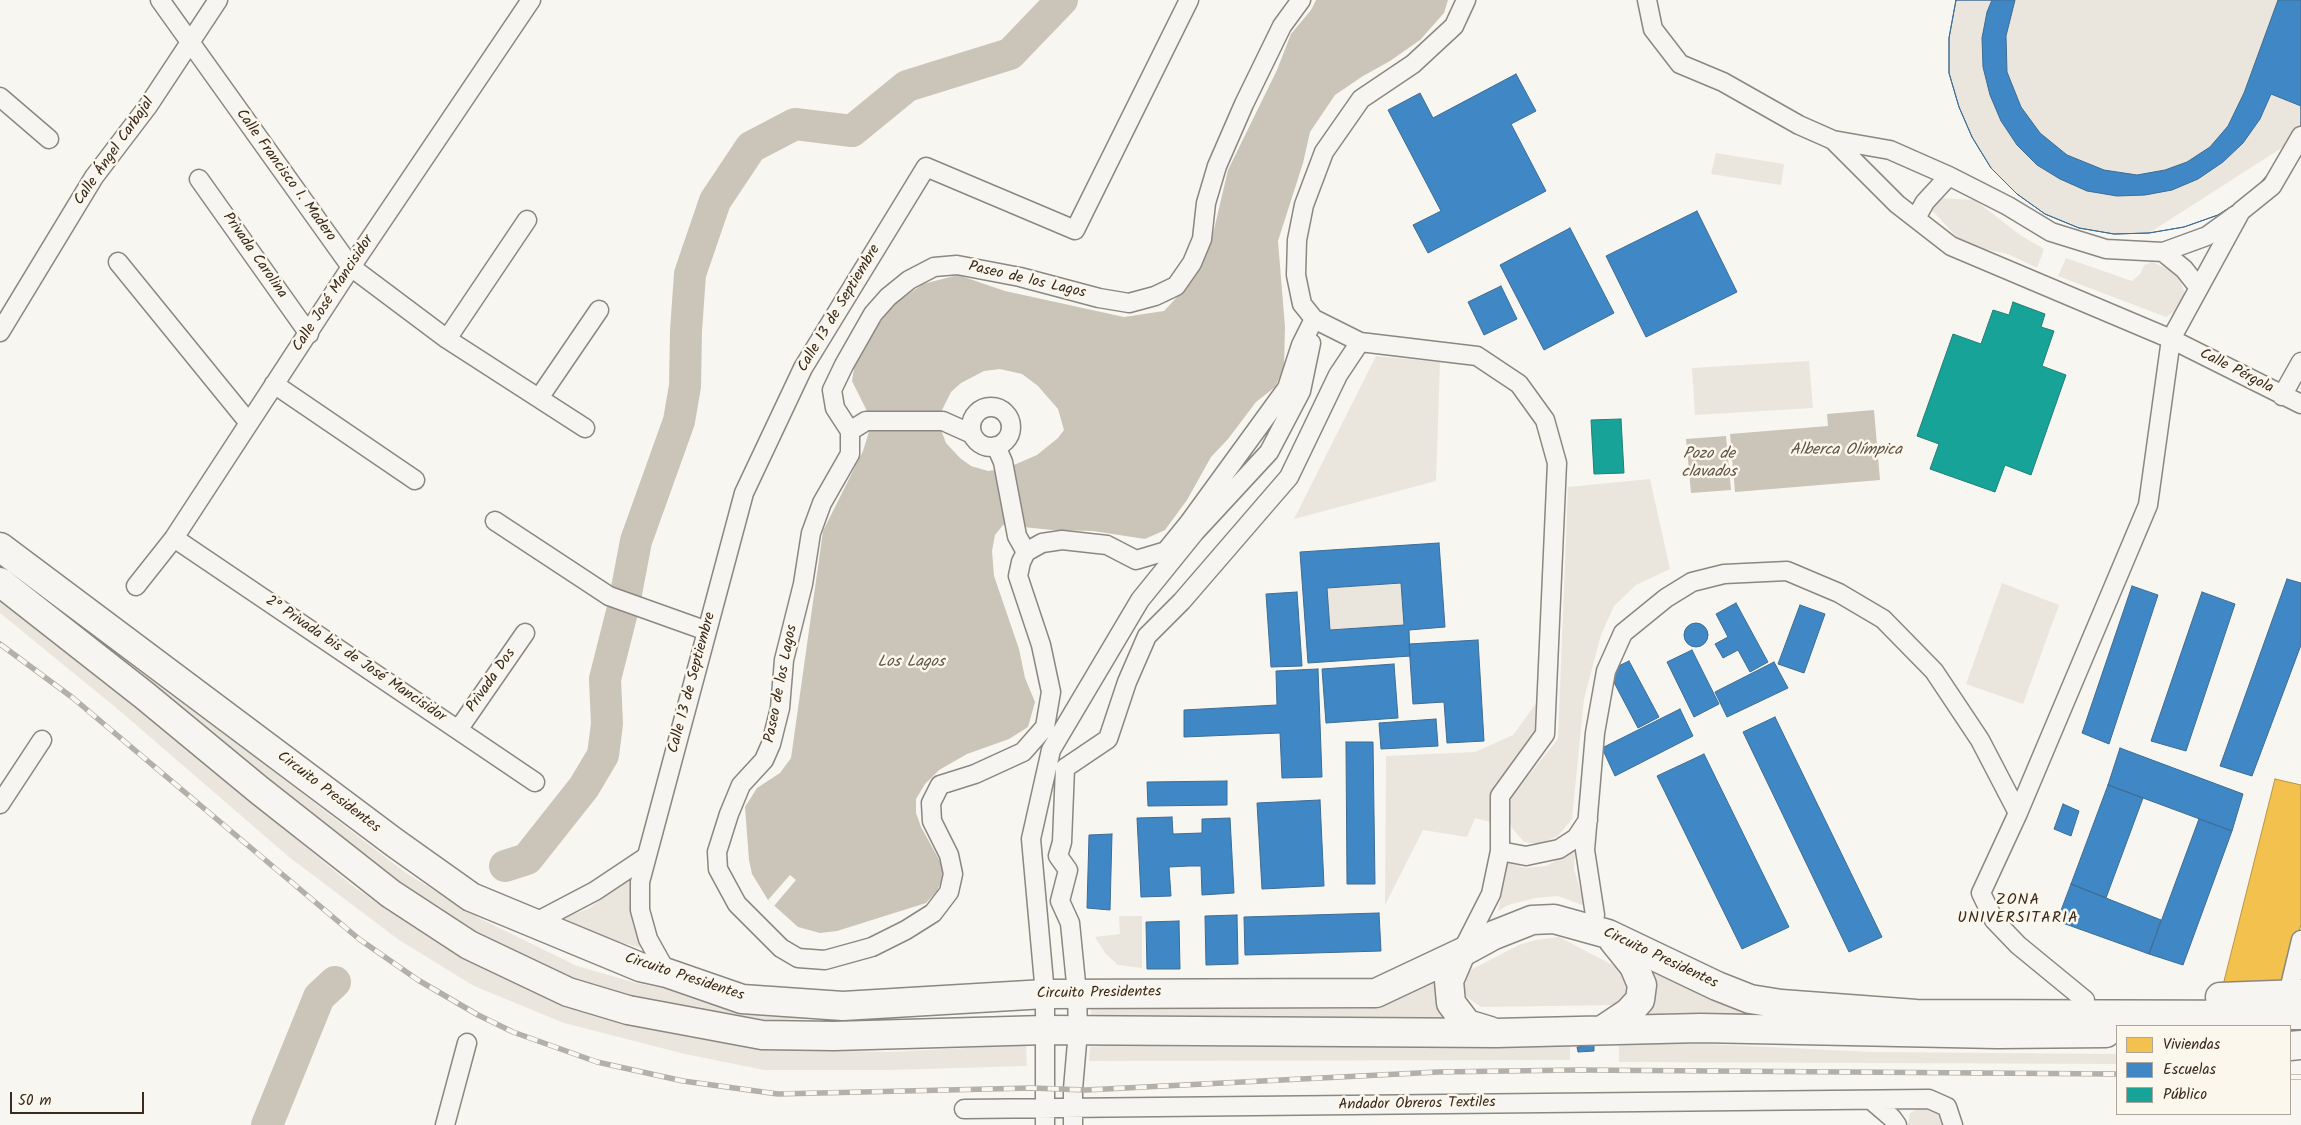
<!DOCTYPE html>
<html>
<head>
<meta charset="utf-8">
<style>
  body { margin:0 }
  #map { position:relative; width:2301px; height:1125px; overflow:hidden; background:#f8f6f0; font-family:Kalam,sans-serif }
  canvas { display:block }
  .legend { position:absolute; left:2116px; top:1025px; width:175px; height:90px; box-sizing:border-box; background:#fbf7ec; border:1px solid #aea59a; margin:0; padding:6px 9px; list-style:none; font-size:15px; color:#3b2a1e }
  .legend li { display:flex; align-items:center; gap:10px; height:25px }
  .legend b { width:25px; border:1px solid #aea59a }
  .scale { position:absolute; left:10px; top:1092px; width:134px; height:22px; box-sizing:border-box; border:2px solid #3b2a1e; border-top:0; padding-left:6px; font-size:15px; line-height:18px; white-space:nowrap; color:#3b2a1e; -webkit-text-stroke:4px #fbf7ec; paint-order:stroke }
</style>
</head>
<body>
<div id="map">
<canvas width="2301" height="1125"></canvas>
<ul class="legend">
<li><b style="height:14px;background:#f2c14e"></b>Viviendas</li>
<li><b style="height:14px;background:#3f88c5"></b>Escuelas</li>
<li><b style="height:14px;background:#17a398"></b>Público</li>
</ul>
<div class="scale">50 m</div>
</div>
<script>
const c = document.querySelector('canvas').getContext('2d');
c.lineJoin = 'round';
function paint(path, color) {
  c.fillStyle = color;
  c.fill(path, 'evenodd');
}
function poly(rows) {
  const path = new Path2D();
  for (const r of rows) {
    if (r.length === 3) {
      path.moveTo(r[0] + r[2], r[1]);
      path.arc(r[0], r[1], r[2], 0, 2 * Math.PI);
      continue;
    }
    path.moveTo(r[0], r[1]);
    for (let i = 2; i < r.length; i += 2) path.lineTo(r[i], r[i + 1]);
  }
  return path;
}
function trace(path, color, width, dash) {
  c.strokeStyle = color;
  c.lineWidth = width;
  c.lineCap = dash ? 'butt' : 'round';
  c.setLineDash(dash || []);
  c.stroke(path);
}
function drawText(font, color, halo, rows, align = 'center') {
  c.font = font + ' Kalam,sans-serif';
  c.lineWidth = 5;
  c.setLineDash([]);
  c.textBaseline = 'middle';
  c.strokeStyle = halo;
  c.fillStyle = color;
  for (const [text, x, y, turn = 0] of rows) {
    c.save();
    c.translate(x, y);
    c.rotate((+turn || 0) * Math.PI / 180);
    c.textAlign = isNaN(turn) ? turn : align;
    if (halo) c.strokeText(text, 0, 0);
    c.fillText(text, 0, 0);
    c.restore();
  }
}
paint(poly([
  [1956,0,2301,0,2301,125,2294,140,2149,233,2114,234,2079,228,2045,214,2017,194,1991,168,1972,137,1959,107,1949,73,1949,38],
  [1716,153,1784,164,1781,185,1711,174],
  [1938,198,1975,200,2020,235,2044,249,2037,268,2008,254,1964,245,1930,208],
  [2066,258,2132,281,2141,273,2144,265,2152,262,2171,270,2180,281,2184,291,2184,301,2180,308,2166,317,2058,276],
  [1376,356,1440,362,1436,481,1294,519],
  [1809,361,1813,408,1695,415,1692,368],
  [1650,479,1670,569,1636,585,1614,606,1601,635,1584,699,1572,819,1558,836,1540,844,1524,842,1512,828,1507,812,1511,797,1558,739,1568,487],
  [0,555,156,674,274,772,406,873,481,919,577,966,636,983,768,1009,931,1009,931,1016,768,1020,630,998,572,980,474,931,398,883,0,567],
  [1401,583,1404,625,1330,630,1327,588],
  [2002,583,2059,605,2023,704,1966,684],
  [0,594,354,887,410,924,486,967,640,1026,689,1037,769,1049,888,1052,1026,1045,1027,1066,889,1070,764,1070,685,1054,564,1023,474,986,399,940,289,857,120,711,0,613],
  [1540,698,1538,734,1495,794,1490,822,1475,818,1467,837,1423,830,1385,905,1386,756,1475,752,1513,735],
  [1575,850,1574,869,1585,906,1558,896,1535,898,1508,905,1498,911,1508,863,1526,868,1546,866],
  [635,875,631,907,635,929,645,949,598,936,557,920,588,909],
  [1119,916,1142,916,1142,968,1118,965,1105,953,1095,937,1120,934],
  [1559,937,1628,973,1632,995,1620,1005,1481,1007,1460,992,1463,974,1519,945,1535,940],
  [1644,969,1721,1002,1781,1016,1638,1014],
  [1434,979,1437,1001,1448,1018,1390,1021,1091,1015,1091,1008,1365,1009],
  [1619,1044,1706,1044,1872,1052,2117,1054,2117,1064,1619,1062],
  [1118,1045,1185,1047,1570,1046,1570,1060,1089,1061,1090,1047],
  [1930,1107,1945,1119,1945,1125,1908,1125,1910,1113,1919,1108]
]), '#eae6dd');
paint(poly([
  [1316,0,1448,0,1444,13,1420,40,1390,61,1363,76,1335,95,1310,132,1303,163,1278,241,1285,327,1284,368,1275,387,1256,402,1228,439,1211,457,1187,500,1165,530,1145,539,1093,531,1052,530,1003,525,995,535,992,551,994,576,1019,649,1025,678,1035,702,1028,727,1009,739,967,754,939,770,925,784,916,799,916,813,921,827,941,863,943,877,937,891,926,903,837,931,820,933,798,927,768,900,752,874,749,860,745,807,757,788,780,773,791,758,823,531,863,451,871,425,869,415,852,381,854,368,863,350,878,325,893,305,923,284,958,275,1005,291,1124,317,1164,311,1179,295,1196,271,1212,238,1228,170,1277,70,1291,34,1311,10],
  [1000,369,1022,374,1038,386,1058,409,1064,430,1058,438,1037,455,1007,468,988,471,971,466,960,458,946,443,940,427,941,412,951,392,961,383,984,371],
  [1874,410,1880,480,1735,492,1730,434,1828,426,1827,414],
  [1726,436,1731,490,1691,493,1686,439]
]), '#cac4b9');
paint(poly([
  [790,875,796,880,774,906,768,900]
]), '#f8f6f0');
const homes = poly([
  [2275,779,2301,785,2301,924,2287,980,2222,989,2275,779]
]);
paint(homes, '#f2c14e');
trace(homes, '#bb9440', 1);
const schools = poly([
  [1956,0,2015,0,2006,36,2007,72,2021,107,2040,133,2067,155,2104,170,2137,175,2165,170,2187,162,2210,147,2228,126,2244,93,2278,0,2301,0,2301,125,2294,140,2274,168,2249,195,2218,215,2184,227,2149,233,2114,234,2079,228,2045,214,2017,194,1991,168,1972,137,1959,107,1949,73,1949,38,1956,0],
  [1956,0,1992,0,1987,12,1982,38,1983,67,1990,95,2001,121,2017,145,2037,165,2060,179,2087,191,2117,196,2145,195,2172,190,2198,179,2223,162,2243,143,2260,119,2271,94,2301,106,2301,125,2294,140,2274,168,2249,195,2218,215,2184,227,2149,233,2114,234,2079,228,2045,214,2017,194,1991,168,1972,137,1959,107,1949,73,1949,38,1956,0],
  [1516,74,1536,111,1511,124,1546,191,1428,253,1413,225,1441,211,1388,110,1420,93,1433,118,1516,74],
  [1697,211,1737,292,1646,337,1606,256,1697,211],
  [1570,228,1614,313,1544,350,1500,265,1570,228],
  [1501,286,1517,319,1484,335,1468,302,1501,286],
  [1439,543,1445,627,1409,630,1410,656,1308,663,1300,552,1439,543],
  [1401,583,1404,625,1330,630,1327,588,1401,583],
  [2287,579,2301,583,2301,645,2252,776,2220,766,2287,579],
  [2132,586,2158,595,2109,744,2082,733,2132,586],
  [1297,592,1302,666,1271,667,1266,594,1297,592],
  [2202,592,2235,604,2186,751,2151,741,2202,592],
  [1736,603,1768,662,1750,672,1738,650,1723,658,1715,644,1728,637,1716,614,1736,603],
  [1800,605,1825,614,1804,673,1778,664,1800,605],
  [1696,635,12],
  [1478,640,1484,741,1447,743,1444,702,1413,704,1409,644,1478,640],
  [1692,650,1719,704,1694,717,1667,662,1692,650],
  [1629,661,1659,717,1638,728,1608,671,1629,661],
  [1774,662,1788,688,1727,717,1715,692,1774,662],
  [1394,664,1398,718,1326,723,1322,669,1394,664],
  [1318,669,1322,777,1282,778,1280,733,1184,737,1184,710,1277,705,1276,671,1318,669],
  [1680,709,1693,736,1615,776,1602,748,1680,709],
  [1775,717,1882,937,1849,952,1743,732,1775,717],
  [1436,719,1438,746,1381,749,1379,723,1436,719],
  [1346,742,1373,742,1375,884,1347,884,1346,742],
  [2120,748,2243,794,2232,831,2108,785,2120,748],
  [1704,754,1789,927,1742,949,1657,776,1704,754],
  [1227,781,1227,805,1148,806,1147,782,1227,781],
  [2108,785,2143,798,2106,898,2071,884,2108,785],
  [1320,800,1324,886,1262,889,1257,803,1320,800],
  [2063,804,2079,811,2071,836,2054,829,2063,804],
  [1172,817,1173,834,1202,833,1202,819,1230,818,1234,893,1202,895,1201,866,1189,866,1169,867,1171,896,1141,897,1137,818,1172,817],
  [2199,819,2232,831,2183,965,2149,954,2199,819],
  [1112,834,1110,910,1087,908,1089,835,1112,834],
  [2071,884,2161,920,2149,954,2057,921,2071,884],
  [1379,913,1381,951,1245,955,1244,917,1379,913],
  [1237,915,1238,964,1206,965,1205,916,1237,915],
  [1179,921,1180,969,1147,969,1146,922,1179,921],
  [1594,1045,1594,1051,1578,1052,1577,1047,1594,1045]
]);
paint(schools, '#3f88c5');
trace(schools, '#3e6c93', 1);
const public = poly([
  [2013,302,2045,314,2041,327,2054,331,2042,366,2066,375,2031,475,2005,465,1995,492,1930,469,1939,444,1917,436,1953,334,1981,344,1993,310,2009,315,2013,302],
  [1621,419,1624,473,1594,474,1591,420,1621,419]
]);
paint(public, '#17a398');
trace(public, '#227f73', 1);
trace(poly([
  [505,866,527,859,584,787,603,755,607,724,605,679,624,604,636,541,679,421,685,386,686,331,690,274,715,201,751,147,795,124,852,131,907,86,1010,54,1062,0],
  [267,1125,319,997,335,982]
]), '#cac4b9', 32);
const street = poly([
  [160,0,351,267,447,339,585,428],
  [1301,0,1282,26,1244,104,1217,166,1206,203,1202,239,1192,263,1176,286,1155,296,1129,303,1099,298,1020,277,957,265,934,267,909,280,888,297,873,314,844,365,832,390,835,408,850,431,850,454,822,503,811,533,803,584,784,660,780,708,771,744,764,760,741,785,729,814,717,852,718,869,737,904,781,948,798,958,825,960,872,947,906,930,933,913,949,892,953,874,949,855,932,821,931,803,940,785,975,774,1023,752,1045,727,1051,692,1041,645,1018,576,1021,562,1026,552,1042,543,1062,540,1107,545,1136,560,1166,551,1188,524,1287,388,1301,345,1314,319],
  [1647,0,1653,29,1680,64,1723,82,1799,125,1833,140,1890,150,1949,176,2008,206,2051,232,2106,249,2163,252,2207,236,2236,215],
  [0,97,49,139],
  [1833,140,1897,204,1951,246,2171,339,2301,404],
  [199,179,309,334],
  [1916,218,1925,202,1949,176],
  [2163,252,2184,269,2199,288],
  [118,262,249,423],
  [0,332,94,177,148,106,218,0],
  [447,339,527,220],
  [274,384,415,480],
  [2282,396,2301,362],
  [539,398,599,310],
  [991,427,20],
  [850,431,866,421,943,421,972,434],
  [996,446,1003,462,1017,536,1026,552],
  [495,521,609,596,707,631],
  [174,538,535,782],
  [136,586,174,538,351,267,531,0],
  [458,730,525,633],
  [0,804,42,740],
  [1500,851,1526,856,1559,849,1576,838,1588,820],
  [534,923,595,891,646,857],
  [1587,927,1595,915,1585,850,1595,733,1606,671,1623,633,1666,598,1692,582,1724,574,1787,571,1839,593,1883,619,1934,671,1980,740,2018,813],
  [1461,953,1491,894,1500,851,1500,796,1545,734,1557,463,1545,420,1519,384,1477,356,1360,342,1314,319,1302,304,1296,275,1297,240,1304,205,1324,152,1361,99,1413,64,1454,26,1466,0],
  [667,973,648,939,640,910,640,882,744,493,803,368,926,167,1075,230,1189,0],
  [2288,994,2301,940],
  [2085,1000,2018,945,1994,920,1981,893,2018,813,2148,505,2171,339,2241,211,2272,186,2301,136],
  [1871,1100,1892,1118,1897,1125],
  [964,1109,1929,1099,1947,1107,1953,1125],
  [445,1125,467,1043],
  [1045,1125,1045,994,1031,839,1051,750,1140,600,1195,532,1269,452,1301,391,1311,343],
  [1073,1125,1073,1089,1078,1031,1077,993,1070,923,1060,901,1068,870,1058,856,1062,842,1065,768,1108,739,1127,682,1147,636,1182,601,1289,477,1338,375,1360,342]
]);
const primary = poly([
  [0,547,395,843,471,897,640,967,667,973,742,999,843,1006,1045,994,1376,993,1461,953,1494,935,1532,920,1554,919,1608,934,1717,986,1750,999,1781,1004,1916,1014,2301,1015],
  [0,582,144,695,259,790,391,894,469,945,568,992,628,1010,762,1035,834,1036,1045,1030,1496,1033,1700,1028,1997,1034,2106,1033],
  [1461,953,1449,981,1451,1003,1467,1024,1490,1031],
  [2220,997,2301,994],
  [1604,1029,1628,1013,1640,1000,1642,985,1634,966,1613,940],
  [2290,1046,2301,1045]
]);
trace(street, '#8b8781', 21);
trace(primary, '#8b8781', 31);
trace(street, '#f6f5f1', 18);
trace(primary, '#f6f5f1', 28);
const rail = poly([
  [0,644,73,698,359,939,418,980,478,1015,513,1032,597,1062,683,1081,778,1094,1031,1088,1086,1090,1438,1072,1577,1070,2117,1074],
  [2290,1077,2301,1077]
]);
trace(rail, '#b3b0ac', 5.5);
trace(rail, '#fbf7ec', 4, [11]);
drawText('15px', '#3b2a1e', '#fbf7ec', [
  ["Calle Ángel Carbajal",115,152,-55],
  ["Calle Francisco I. Madero",285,176,54],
  ["Privada Carolina",254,256,55],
  ["Paseo de los Lagos",1027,281,13],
  ["Calle José Mancisidor",334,294,-57],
  ["Calle 13 de Septiembre",840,309,-59],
  ["Calle Pérgola",2236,372,27],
  ["2° Privada bis de José Mancisidor",355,660,34],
  ["Privada Dos",492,681,-55],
  ["Calle 13 de Septiembre",693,683,-75],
  ["Paseo de los Lagos",782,684,-79],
  ["Circuito Presidentes",328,793,37],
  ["Circuito Presidentes",1660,959,25],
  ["Circuito Presidentes",684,978,18],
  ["Circuito Presidentes",1099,994,-1],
  ["Andador Obreros Textiles",1417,1105,-1]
]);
drawText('italic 16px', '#605246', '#fbf7ec', [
  ["Alberca Olímpica",1846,451],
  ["Pozo de",1709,455],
  ["clavados",1709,473],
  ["Los Lagos",911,663]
]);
c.letterSpacing = '1px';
drawText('16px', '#3b2a1e', '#fbf7ec', [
  ["ZONA",2018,901],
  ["UNIVERSITARIA",2018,919]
]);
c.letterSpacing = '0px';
</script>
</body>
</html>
